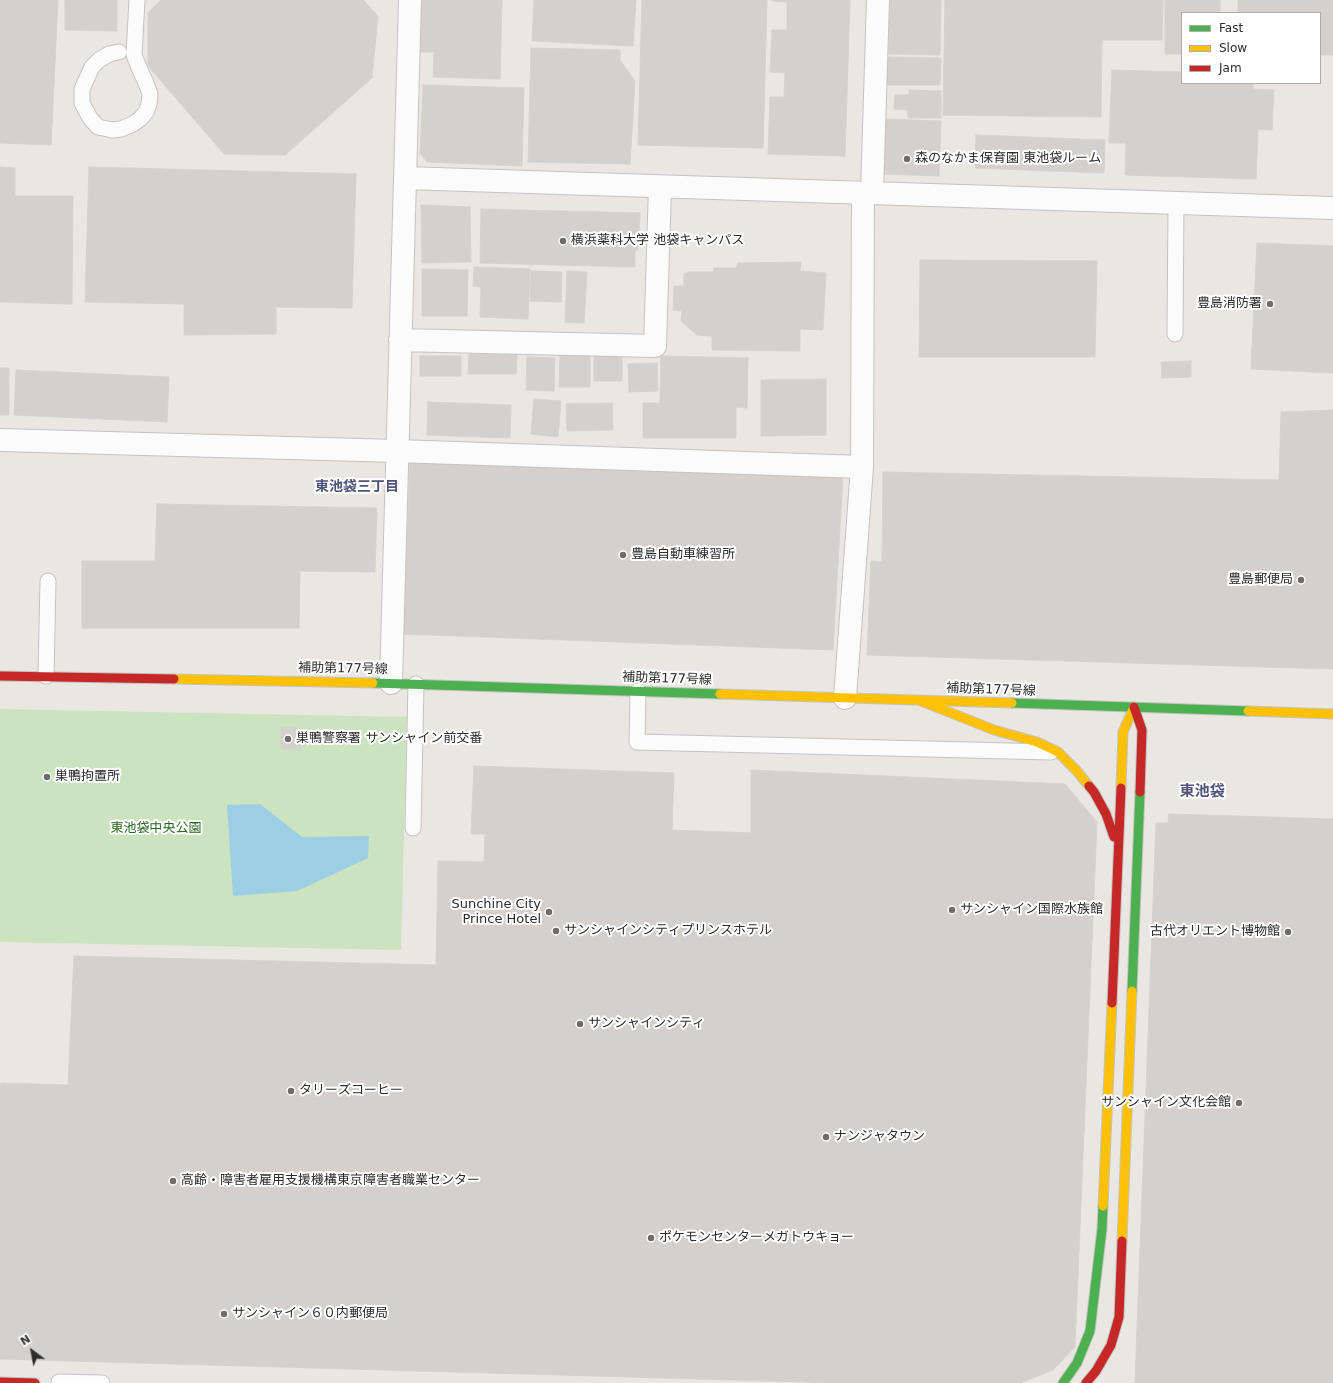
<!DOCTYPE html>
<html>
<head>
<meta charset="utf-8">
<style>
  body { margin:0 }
  #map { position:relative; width:1333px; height:1383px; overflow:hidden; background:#eae7e2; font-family:"DejaVu Sans",sans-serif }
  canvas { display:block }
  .legend { position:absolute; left:1181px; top:12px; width:140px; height:72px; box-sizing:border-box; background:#fff; border:1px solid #ababab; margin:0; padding:5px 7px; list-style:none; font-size:12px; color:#2c2c2c }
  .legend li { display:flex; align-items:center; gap:8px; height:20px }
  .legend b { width:20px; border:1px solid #ababab }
  .north { position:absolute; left:12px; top:1331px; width:40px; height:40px; -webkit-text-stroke:3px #fff; paint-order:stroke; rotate:328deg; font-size:11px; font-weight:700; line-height:16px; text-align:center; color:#2c2c2c }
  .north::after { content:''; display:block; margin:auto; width:14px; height:18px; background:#2c2c2c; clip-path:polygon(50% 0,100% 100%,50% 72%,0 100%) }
</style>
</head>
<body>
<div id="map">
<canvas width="1333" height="1383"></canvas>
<ul class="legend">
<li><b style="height:5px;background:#4caf50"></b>Fast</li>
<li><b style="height:5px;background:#ffc107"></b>Slow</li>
<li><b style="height:5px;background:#c62828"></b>Jam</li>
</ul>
<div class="north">N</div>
</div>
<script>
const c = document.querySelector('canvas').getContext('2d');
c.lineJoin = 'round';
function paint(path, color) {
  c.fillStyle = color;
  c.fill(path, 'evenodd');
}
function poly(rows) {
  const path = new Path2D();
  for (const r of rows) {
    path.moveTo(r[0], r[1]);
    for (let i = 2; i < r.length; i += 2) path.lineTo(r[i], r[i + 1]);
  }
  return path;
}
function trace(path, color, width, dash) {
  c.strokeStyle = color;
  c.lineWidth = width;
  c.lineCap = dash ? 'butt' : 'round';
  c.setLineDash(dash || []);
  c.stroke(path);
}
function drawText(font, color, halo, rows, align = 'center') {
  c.font = font + ' "DejaVu Sans","Noto Sans JP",sans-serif';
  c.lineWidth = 4;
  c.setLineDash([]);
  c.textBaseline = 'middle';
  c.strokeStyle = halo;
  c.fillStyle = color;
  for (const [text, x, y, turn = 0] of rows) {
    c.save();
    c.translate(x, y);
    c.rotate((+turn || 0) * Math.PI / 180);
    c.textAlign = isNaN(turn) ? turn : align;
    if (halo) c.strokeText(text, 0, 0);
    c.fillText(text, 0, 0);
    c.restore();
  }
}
paint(poly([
  [0,709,407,717,401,950,0,942]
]), '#cbe3be');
paint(poly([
  [260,804,302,837,369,836,368,858,297,891,233,896,227,805]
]), '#9ccee6');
const building = poly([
  [0,0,58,0,51,145,0,143,0,0],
  [65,0,117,0,117,31,65,30,65,0],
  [161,0,363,0,378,16,372,78,285,155,224,154,148,66,148,13,161,0],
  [421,0,502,0,500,79,433,77,434,52,420,52,421,0],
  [534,0,636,0,633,46,532,41,534,0],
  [642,0,767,0,763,148,638,145,642,0],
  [772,0,850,0,845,156,768,154,770,97,784,97,785,73,770,72,772,30,787,30,787,2,772,1,772,0],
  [890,0,941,0,940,55,889,54,890,0],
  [945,0,1163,0,1162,40,1102,40,1101,117,943,115,945,0],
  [1165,0,1220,0,1220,13,1182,13,1182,54,1165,54,1165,0],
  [1238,0,1333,0,1333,55,1320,55,1320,13,1238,13,1238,0],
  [531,48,620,50,620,60,635,81,630,164,528,162,531,48],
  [885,57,941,58,940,85,885,85,885,57],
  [1112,70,1182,72,1182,83,1253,83,1253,89,1274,90,1272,130,1258,129,1256,179,1125,175,1126,143,1109,143,1112,70],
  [423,85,524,88,522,166,427,162,420,153,423,85],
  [909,90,941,91,941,118,908,118,908,110,894,109,895,95,909,95,909,90],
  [885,119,941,121,939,176,883,174,885,119],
  [976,135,1105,140,1104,173,975,168,976,135],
  [0,167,15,168,15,196,73,196,72,304,0,302,0,167],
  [89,167,356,174,352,308,276,307,276,334,184,335,184,304,85,302,89,167],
  [421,205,470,207,471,262,422,263,421,205],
  [481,209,640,213,638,250,635,250,635,267,480,263,481,209],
  [1257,243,1333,246,1333,373,1251,369,1257,243],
  [920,260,1097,261,1095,357,919,357,920,260],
  [801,262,800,271,826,273,823,330,800,329,800,351,712,350,712,336,697,335,681,321,682,311,673,310,674,286,684,286,684,273,688,273,688,272,713,272,714,268,736,268,738,263,801,262],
  [474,267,530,269,528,319,480,317,481,287,473,286,474,267],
  [422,269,468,270,467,316,422,316,422,269],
  [531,271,562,272,561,302,530,301,531,271],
  [567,271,587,272,584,323,565,322,567,271],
  [469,354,517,355,516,374,468,374,469,354],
  [560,354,590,354,590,387,559,387,560,354],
  [594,354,622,354,622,381,594,381,594,354],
  [420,356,461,356,461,376,420,376,420,356],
  [661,356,748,358,747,408,736,407,736,438,643,438,643,403,660,403,661,356],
  [527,357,555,358,554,391,526,390,527,357],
  [1191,361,1191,377,1162,378,1161,362,1191,361],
  [657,363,658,391,629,392,628,364,657,363],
  [0,368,9,368,9,415,0,415,0,368],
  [16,370,169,377,167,422,14,415,16,370],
  [826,379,826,435,761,436,761,380,826,379],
  [534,399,561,401,558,437,531,434,534,399],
  [428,402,511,405,510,438,427,435,428,402],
  [612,403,613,430,567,431,566,404,612,403],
  [1333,410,1333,669,867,655,871,561,882,562,883,472,1279,480,1281,412,1333,410],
  [410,463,843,475,833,650,404,634,410,463],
  [157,504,377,508,375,572,300,571,299,628,82,628,82,561,155,561,157,504],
  [281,728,301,728,301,749,281,749,281,728],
  [474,766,674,773,672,830,751,833,751,770,1065,784,1097,822,1075,1347,1053,1370,1020,1383,838,1383,0,1359,0,1084,2,1083,68,1085,74,956,436,965,438,861,484,862,485,834,471,834,474,766],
  [1169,814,1333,819,1333,1383,1135,1383,1156,823,1168,823,1169,814]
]);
paint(building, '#d3d0cd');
trace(building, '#d5d2ce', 1);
const lane = poly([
  [119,52,109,54,99,60,92,67,82,89,82,103,90,118,98,127,112,130,121,129,133,124,140,119,146,112,149,104,150,94,146,83,140,70,134,55,137,0],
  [1175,334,1176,204],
  [46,676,48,581],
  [638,691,637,742,1051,752],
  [413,828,416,684],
  [59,1382,102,1383]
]);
const street = poly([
  [405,178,1333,208],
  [872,194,878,0],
  [400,340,655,346,660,187],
  [0,440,397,451,862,467],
  [391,683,410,0],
  [845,698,862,467,863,194]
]);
const fast = poly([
  [373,683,720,694],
  [1012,703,1248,711],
  [1132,991,1140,792],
  [1063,1383,1077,1363,1090,1331,1102,1229,1103,1206]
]);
const slow = poly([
  [174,679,373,683],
  [720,694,1012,703],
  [921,701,994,730,1037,742,1058,752,1076,770,1089,786],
  [1248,711,1333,714],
  [1121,788,1123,732,1134,707],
  [1103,1206,1112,1003],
  [1122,1241,1132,991]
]);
const jam = poly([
  [0,676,174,679],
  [1134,707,1142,730,1140,792],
  [1089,786,1094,792,1106,814,1114,837],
  [1112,1003,1121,788],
  [0,1382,35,1383],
  [1086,1383,1096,1371,1111,1345,1119,1317,1122,1241]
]);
trace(lane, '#c4c3c2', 17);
trace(street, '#c4c3c2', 24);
trace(fast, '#c4c3c2', 11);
trace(slow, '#c4c3c2', 11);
trace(jam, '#c4c3c2', 11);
trace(lane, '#fcfbfb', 15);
trace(street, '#fcfbfb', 22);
trace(fast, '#4caf50', 9);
trace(slow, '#ffc107', 9);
trace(jam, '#c62828', 9);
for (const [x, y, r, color] of [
  [907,159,4,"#6e6d6c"],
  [563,241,4,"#6e6d6c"],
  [1270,304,4,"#6e6d6c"],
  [623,555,4,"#6e6d6c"],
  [1301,580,4,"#6e6d6c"],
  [288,739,4,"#6e6d6c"],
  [47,777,4,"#6e6d6c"],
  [952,910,4,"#6e6d6c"],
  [549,912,4,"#6e6d6c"],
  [556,931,4,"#6e6d6c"],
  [1288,932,4,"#6e6d6c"],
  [580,1024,4,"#6e6d6c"],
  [291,1091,4,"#6e6d6c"],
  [1239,1103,4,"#6e6d6c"],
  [826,1137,4,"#6e6d6c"],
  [173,1181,4,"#6e6d6c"],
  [651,1238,4,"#6e6d6c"],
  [224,1314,4,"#6e6d6c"]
]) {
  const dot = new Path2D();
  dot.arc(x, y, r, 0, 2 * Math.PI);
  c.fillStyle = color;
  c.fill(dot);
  trace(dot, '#fff', 1.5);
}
drawText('13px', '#2c2c2c', '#fff', [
  ["森のなかま保育園 東池袋ルーム",915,159],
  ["横浜薬科大学 池袋キャンパス",571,241],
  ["豊島消防署",1262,304,"right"],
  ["豊島自動車練習所",631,555],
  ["豊島郵便局",1293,580,"right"],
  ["巣鴨警察署 サンシャイン前交番",296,739],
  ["巣鴨拘置所",55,777],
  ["Sunchine City",541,905,"right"],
  ["Prince Hotel",541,920,"right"],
  ["サンシャイン国際水族館",960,910],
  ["サンシャインシティプリンスホテル",564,931],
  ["古代オリエント博物館",1280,932,"right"],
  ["サンシャインシティ",588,1024],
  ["タリーズコーヒー",299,1091],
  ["サンシャイン文化会館",1231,1103,"right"],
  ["ナンジャタウン",834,1137],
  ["高齢・障害者雇用支援機構東京障害者職業センター",181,1181],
  ["ポケモンセンターメガトウキョー",659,1238],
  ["サンシャイン６０内郵便局",232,1314]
], 'left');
drawText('13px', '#2c2c2c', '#fff', [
  ["補助第177号線",343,669,1],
  ["補助第177号線",667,679,2],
  ["補助第177号線",991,690,2]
]);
drawText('13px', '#2a6520', '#fff', [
  ["東池袋中央公園",156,829]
]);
drawText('bold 14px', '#4f547a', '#fff', [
  ["東池袋三丁目",357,487]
]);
drawText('bold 15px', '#4f547a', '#fff', [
  ["東池袋",1202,792]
]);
</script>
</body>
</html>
